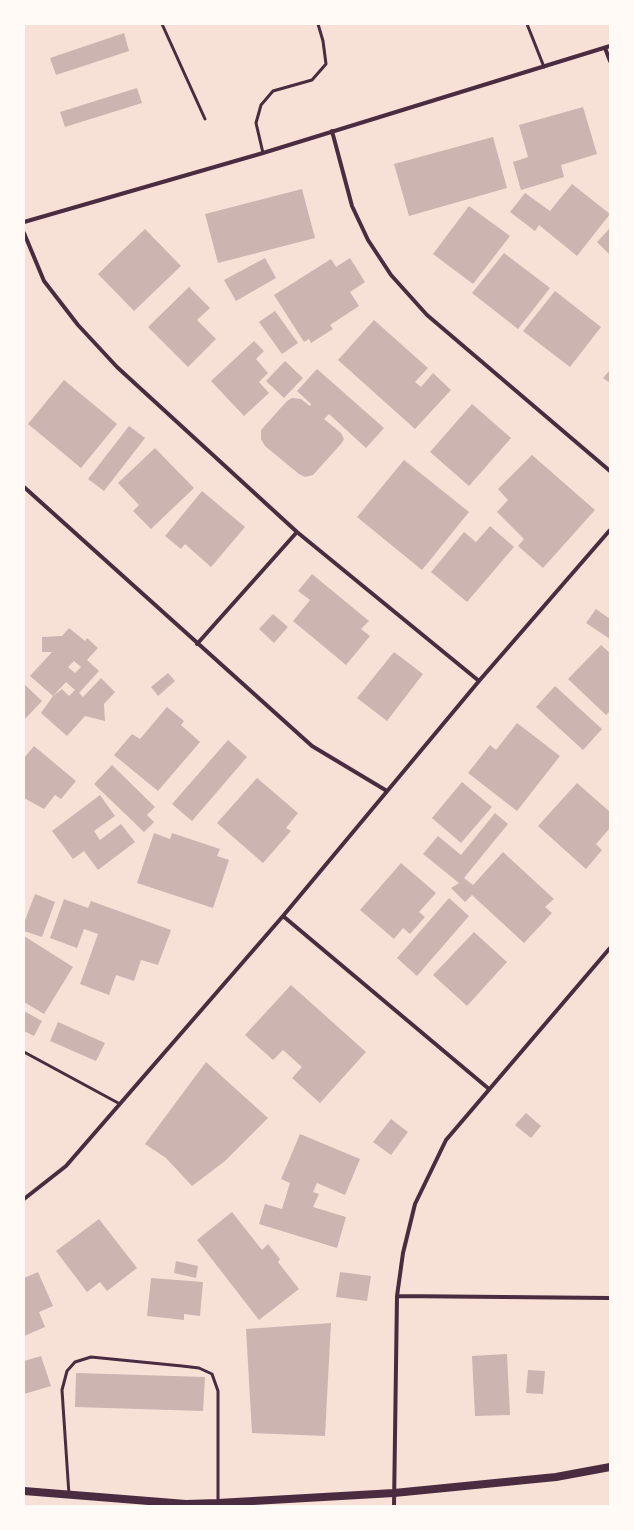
<!DOCTYPE html>
<html>
<head>
<meta charset="utf-8">
<style>
  body { margin:0 }
  #map { position:relative; width:634px; height:1530px; overflow:hidden; background:#f7e1d7; font-family:Mulish,sans-serif }
  canvas { display:block }
  .frame { position:absolute; inset:0; border:25px solid #fffaf5; pointer-events:none }
</style>
</head>
<body>
<div id="map">
<canvas width="634" height="1530"></canvas>
<div class="frame"></div>
</div>
<script>
const c = document.querySelector('canvas').getContext('2d');
c.lineJoin = 'round';
function paint(path, color) {
  c.fillStyle = color;
  c.fill(path, 'evenodd');
}
function poly(rows) {
  const path = new Path2D();
  for (const r of rows) {
    path.moveTo(r[0], r[1]);
    for (let i = 2; i < r.length; i += 2) path.lineTo(r[i], r[i + 1]);
  }
  return path;
}
function trace(path, color, width, dash) {
  c.strokeStyle = color;
  c.lineWidth = width;
  c.lineCap = dash ? 'butt' : 'round';
  c.setLineDash(dash || []);
  c.stroke(path);
}
paint(poly([
  [124,33,129,51,56,75,50,58],
  [137,88,142,103,65,127,60,112],
  [583,107,597,154,561,165,564,177,521,190,513,162,528,157,519,125],
  [493,137,507,188,409,216,394,164],
  [572,184,610,214,577,256,539,225,535,231,510,212,525,193,550,211],
  [302,189,315,238,218,263,205,214],
  [469,206,510,236,473,284,433,254],
  [610,228,610,255,597,242],
  [145,229,181,266,134,311,98,274],
  [504,253,550,288,518,329,472,293],
  [265,258,276,278,236,301,224,280],
  [350,258,365,282,350,292,359,306,330,325,333,329,311,343,309,339,304,342,274,295,331,259,336,267],
  [189,287,210,308,197,320,216,339,188,367,148,327],
  [555,291,601,327,570,367,523,331],
  [275,311,298,343,282,354,259,322],
  [374,320,428,368,415,382,421,387,433,373,451,390,415,429,338,360],
  [254,341,264,351,256,359,268,373,259,382,269,393,244,416,211,381],
  [285,361,303,378,284,398,266,381],
  [317,369,384,428,366,448,329,414,324,419,341,433,344,439,341,444,313,475,305,477,299,474,265,446,261,439,261,430,287,401,292,398,301,399,310,406,311,404,297,391],
  [610,370,610,383,603,378],
  [64,380,117,424,81,468,28,424],
  [472,404,511,438,469,486,430,452],
  [129,426,145,438,104,491,88,479],
  [155,448,194,488,151,529,133,511,139,505,118,483],
  [532,455,595,510,543,568,518,546,524,539,497,512,508,500,498,489],
  [404,460,469,512,422,570,357,517],
  [202,491,245,527,211,567,185,544,181,549,165,536],
  [490,526,514,547,467,602,431,572,464,532,476,542],
  [312,574,369,621,361,629,370,636,346,665,293,621,310,600,298,591],
  [596,609,610,619,610,639,586,623],
  [273,614,288,627,274,643,259,629],
  [69,628,85,641,87,638,98,648,87,660,99,671,79,693,83,697,101,678,115,692,104,704,105,721,85,716,67,736,41,713,53,696,62,689,69,696,75,690,66,682,53,696,30,676,52,652,42,652,42,637,62,636],
  [74,661,81,667,75,673,68,667],
  [601,645,610,653,610,711,606,715,568,679],
  [394,652,423,674,387,721,357,698],
  [168,673,175,681,158,696,151,687],
  [24,684,42,701,24,720],
  [555,686,602,729,583,750,536,707],
  [167,707,184,721,181,725,200,742,158,791,114,755,132,734,140,739],
  [517,723,560,756,517,811,468,773,490,745,496,750],
  [228,740,247,757,192,821,172,804],
  [34,746,76,781,61,799,55,795,44,809,24,798,24,758],
  [112,765,155,807,147,815,154,822,144,832,94,784],
  [257,778,298,813,286,828,291,831,263,863,217,823],
  [462,782,492,807,461,843,432,818],
  [577,783,610,812,610,828,596,844,602,850,586,869,538,826],
  [100,795,115,816,94,831,100,840,121,824,135,842,98,870,84,851,73,859,52,831],
  [495,813,508,824,464,878,473,885,503,852,554,899,545,907,552,913,524,943,472,895,465,902,451,888,459,883,423,854,438,836,461,855],
  [154,833,170,839,172,833,220,849,217,856,229,860,213,908,137,883],
  [401,863,436,893,419,912,425,917,410,934,403,928,394,939,360,910],
  [35,894,55,902,42,937,24,931,24,923],
  [449,898,469,916,417,976,397,958],
  [64,899,88,908,91,901,171,930,158,965,141,960,134,981,116,975,109,995,80,984,98,934,84,929,77,948,50,938],
  [474,932,507,962,467,1006,433,975],
  [24,936,73,967,44,1014,24,1002],
  [291,985,366,1052,320,1103,292,1078,302,1067,283,1050,273,1060,245,1035],
  [24,1011,42,1021,34,1036,24,1031],
  [58,1022,105,1043,96,1061,50,1041],
  [206,1062,268,1118,225,1161,192,1186,166,1158,145,1144],
  [526,1113,541,1126,531,1138,515,1125],
  [391,1119,408,1132,391,1155,373,1142],
  [300,1134,360,1159,345,1195,317,1183,313,1192,319,1194,313,1207,346,1217,337,1248,259,1224,265,1204,282,1209,290,1183,281,1179],
  [232,1212,262,1250,268,1244,280,1259,278,1262,299,1289,259,1320,197,1240],
  [99,1219,137,1268,107,1291,100,1282,87,1292,56,1251],
  [176,1261,198,1266,196,1278,174,1273],
  [38,1272,53,1306,39,1312,45,1327,24,1336,24,1278],
  [340,1272,371,1276,367,1301,336,1297],
  [151,1278,203,1282,200,1316,184,1314,184,1320,147,1316],
  [331,1323,325,1436,252,1433,246,1329],
  [507,1354,510,1415,475,1416,472,1356],
  [41,1356,51,1386,24,1394,24,1361],
  [528,1370,545,1371,543,1394,526,1393],
  [76,1373,205,1377,203,1411,75,1407]
]), '#ccb4b1');
trace(poly([
  [162,24,205,119],
  [527,24,544,67],
  [263,153,256,123,261,105,273,91,312,80,326,64,323,41,318,24],
  [24,1052,120,1104],
  [69,1495,62,1390,67,1371,75,1362,91,1357,182,1366,199,1368,212,1374,218,1391,218,1501]
]), '#4a2c40', 3);
trace(poly([
  [605,48,610,61],
  [332,131,352,206,368,240,391,275,427,315,610,471],
  [24,222,263,153,610,46],
  [24,233,44,281,78,325,117,367,297,532,479,681],
  [24,487,312,746,387,791],
  [197,644,297,532],
  [283,916,489,1089],
  [24,1199,66,1166,283,916,479,681,610,530],
  [397,1296,610,1298],
  [394,1506,397,1296,403,1253,415,1204,446,1140,610,948]
]), '#4a2c40', 4);
trace(poly([
  [24,1491,186,1504,218,1503,394,1493,556,1477,610,1467]
]), '#4a2c40', 8);
</script>
</body>
</html>
